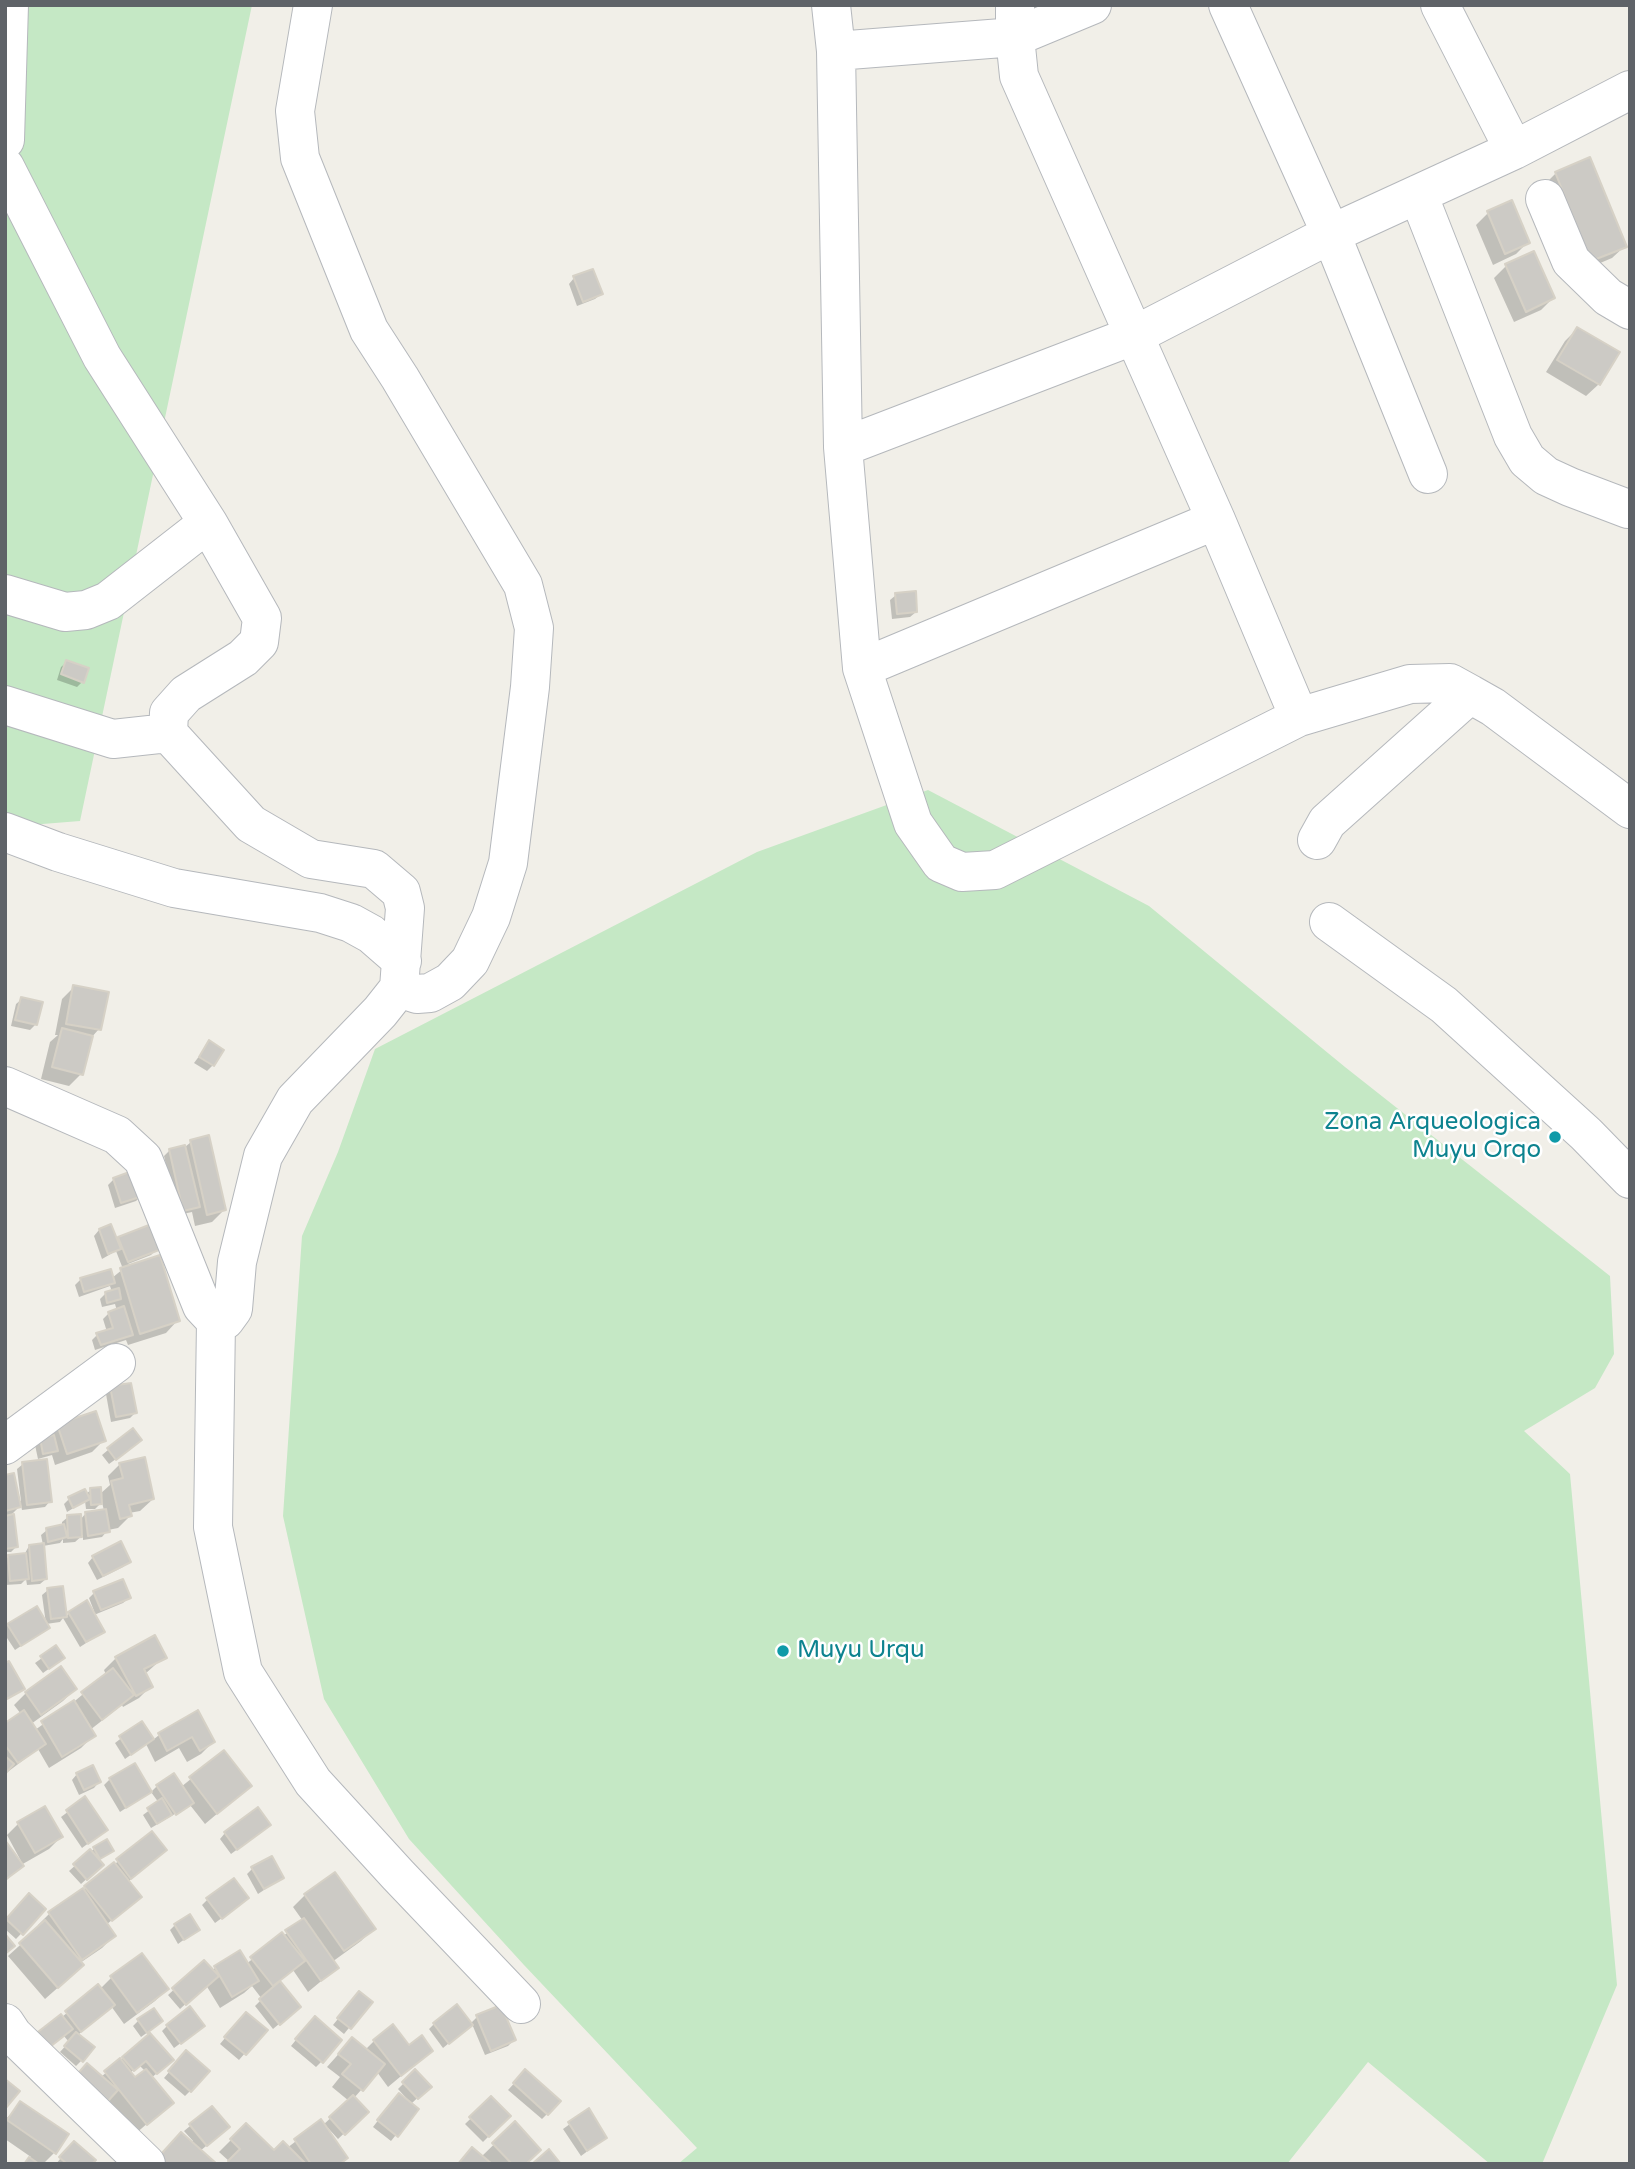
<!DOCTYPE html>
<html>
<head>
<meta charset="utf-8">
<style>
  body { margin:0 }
  #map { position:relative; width:1635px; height:2169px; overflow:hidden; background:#f1efe8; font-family:"Varela Round",sans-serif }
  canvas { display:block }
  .frame { position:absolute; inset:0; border:7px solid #5f6368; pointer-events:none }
</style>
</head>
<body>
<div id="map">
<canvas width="1635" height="2169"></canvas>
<div class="frame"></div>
</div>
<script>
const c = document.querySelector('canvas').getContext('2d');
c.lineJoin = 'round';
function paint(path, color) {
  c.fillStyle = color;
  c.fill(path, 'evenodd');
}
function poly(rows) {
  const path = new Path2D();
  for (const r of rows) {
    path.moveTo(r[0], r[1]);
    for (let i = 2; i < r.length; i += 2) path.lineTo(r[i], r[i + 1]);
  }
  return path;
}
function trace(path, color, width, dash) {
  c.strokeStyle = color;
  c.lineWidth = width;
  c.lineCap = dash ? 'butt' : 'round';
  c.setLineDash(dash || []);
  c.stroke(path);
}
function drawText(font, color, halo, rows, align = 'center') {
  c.font = font + ' "Varela Round",sans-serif';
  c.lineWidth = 5;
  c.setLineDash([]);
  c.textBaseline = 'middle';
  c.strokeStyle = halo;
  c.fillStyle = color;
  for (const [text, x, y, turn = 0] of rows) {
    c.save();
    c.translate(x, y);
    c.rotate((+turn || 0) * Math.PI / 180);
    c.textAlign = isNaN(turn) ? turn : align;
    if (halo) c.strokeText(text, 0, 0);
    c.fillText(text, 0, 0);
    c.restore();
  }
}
paint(poly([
  [5,5,252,5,80,821,5,827],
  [928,790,1149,906,1345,1067,1610,1276,1614,1354,1595,1388,1524,1431,1570,1474,1617,1985,1542,2164,1490,2164,1368,2062,1287,2164,678,2164,697,2148,524,1965,409,1839,324,1699,283,1516,302,1236,338,1152,375,1049,757,852]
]), '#c5e8c5');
paint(poly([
  [1556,173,1625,246,1612,258,1579,272,1544,185],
  [1488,213,1528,242,1516,254,1493,265,1476,225],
  [1506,266,1553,298,1541,310,1514,322,1494,278],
  [574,278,601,294,595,299,577,306,569,284],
  [1577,329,1599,384,1586,396,1546,372,1565,341],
  [896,595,916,612,910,617,892,619,890,600],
  [67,662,82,682,77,687,57,680,61,667],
  [74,987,99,1029,90,1039,81,1074,69,1086,41,1079,50,1042,58,1035,55,1035,62,999],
  [22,999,36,1024,30,1030,11,1026,16,1004],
  [209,1043,213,1065,207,1071,194,1063],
  [191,1142,224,1210,212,1222,195,1226,192,1212,178,1215,164,1156,169,1151,185,1147],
  [114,1179,142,1195,136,1201,115,1208,108,1185],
  [99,1230,116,1241,119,1239,157,1249,151,1255,128,1264,178,1320,166,1333,128,1345,126,1340,95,1350,92,1340,97,1335,107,1332,103,1319,109,1313,117,1311,115,1304,102,1307,100,1299,105,1294,112,1292,110,1286,79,1297,75,1285,81,1279,112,1278,123,1269,116,1251,102,1259,94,1236],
  [111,1388,135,1413,130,1418,111,1422,106,1394],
  [58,1426,104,1440,92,1452,55,1465,52,1455,38,1459,35,1445],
  [132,1430,134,1446,109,1464,102,1455],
  [23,1464,50,1501,45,1507,22,1510,21,1505,12,1514,17,1546,11,1552,5,1552,5,1477,18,1501,21,1501,17,1469],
  [120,1464,153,1499,140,1511,129,1513,130,1516,118,1528,108,1530,102,1537,83,1540,83,1535,75,1542,63,1543,63,1539,60,1543,43,1546,46,1579,40,1584,27,1585,26,1579,21,1584,5,1585,5,1560,8,1557,24,1555,29,1546,43,1545,41,1535,47,1530,62,1527,62,1522,68,1517,80,1520,86,1513,104,1511,102,1502,95,1509,86,1509,85,1501,67,1512,64,1504,69,1499,86,1494,91,1490,100,1494,110,1485,108,1476],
  [93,1557,129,1561,123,1567,97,1580,88,1563],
  [48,1590,66,1617,69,1613,94,1611,89,1598,94,1593,129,1598,123,1603,94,1615,103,1632,80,1647,63,1618,60,1622,46,1624,42,1595],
  [8,1625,48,1628,15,1650,5,1635,5,1628],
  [56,1648,57,1663,43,1673,35,1663],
  [164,1657,145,1674,151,1686,139,1698,123,1707,122,1705,90,1730,93,1736,81,1748,49,1768,38,1749,5,1774,5,1725,21,1714,14,1705,26,1693,75,1689,63,1701,31,1724,35,1730,70,1705,106,1675,104,1670,116,1658],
  [197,1713,213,1742,201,1754,187,1762,179,1748,155,1762,146,1744,125,1759,115,1743,141,1723,153,1740,159,1735],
  [224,1752,250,1786,205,1824,190,1805,151,1828,143,1815,159,1803,151,1792,157,1786,181,1787],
  [77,1774,99,1782,94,1788,79,1795,72,1780],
  [110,1779,150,1792,120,1812,104,1785],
  [85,1799,106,1830,82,1848,61,1817],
  [19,1823,61,1837,49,1849,21,1865,5,1882,5,1843,19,1862,21,1861,7,1835],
  [263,1830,231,1854,220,1839,225,1833],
  [152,1834,165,1850,128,1882,139,1897,106,1925,114,1936,102,1948,80,1963,70,1977,45,1999,8,1956,39,1928,38,1925,50,1913,79,1893],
  [95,1848,111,1851,98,1861,102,1865,81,1884,69,1871],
  [252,1869,282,1878,258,1894,247,1874],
  [305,1895,373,1929,361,1941,332,1962,337,1968,308,1992,293,1970,279,1982,299,2007,273,2029,255,2006,262,1999,252,1986,244,1993,220,2008,206,1985,180,2009,168,1995,204,1962,212,1970,239,1953,246,1964,303,1921,293,1907],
  [29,1896,44,1910,16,1939,5,1929,5,1921],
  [208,1899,241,1904,215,1923,202,1905],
  [175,1925,197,1930,178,1944,170,1930],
  [111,1978,167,1989,155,2001,124,2024,111,2006,78,2035,82,2060,76,2066,60,2052,69,2042,63,2035,62,2017,98,1987,100,1989],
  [354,1999,370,2002,344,2034,333,2025],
  [477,2017,514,2040,508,2046,485,2055,472,2024,443,2048,429,2029,434,2024,470,2024],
  [241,2019,265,2030,239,2060,220,2044],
  [138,2021,155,2027,141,2037,133,2026],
  [309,2024,321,2062,316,2067,291,2046],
  [167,2026,197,2031,174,2048,162,2031],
  [150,2035,166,2066,151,2078,171,2103,134,2135,75,2077,101,2077],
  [139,2065,145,2071,134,2080,129,2074],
  [352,2039,365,2050,374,2041,431,2051,388,2087,377,2072,354,2098,367,2112,338,2139,328,2128,326,2129,340,2164,228,2164,230,2162,219,2152,246,2125,274,2153,287,2148,321,2122,323,2125,349,2101,332,2087,340,2077,327,2067],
  [181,2058,190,2091,185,2096,164,2078],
  [415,2072,429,2087,411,2104,417,2109,391,2141,373,2127,393,2101,408,2100,398,2089],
  [520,2077,547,2114,542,2119,508,2090],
  [491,2099,509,2116,483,2142,465,2124],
  [21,2103,54,2153,43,2164,25,2164,31,2157,5,2139,5,2120],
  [212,2108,222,2133,200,2151,215,2164,154,2164,191,2143,193,2141,184,2131],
  [588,2111,605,2138,581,2156,563,2129],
  [515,2124,525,2164,458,2164,472,2149,481,2157],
  [68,2149,90,2164,56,2164]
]), '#0003');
const building = poly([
  [1590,157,1627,247,1591,261,1555,172,1590,157],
  [1512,200,1530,243,1505,254,1487,211,1512,200],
  [1534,251,1555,298,1526,312,1505,264,1534,251],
  [593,269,603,294,583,302,573,276,593,269],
  [1577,327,1620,352,1600,385,1557,360,1577,327],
  [916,591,917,612,897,614,895,593,916,591],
  [66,660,89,668,84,683,61,674,66,660],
  [73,985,109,992,101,1030,66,1024,73,985],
  [21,997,43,1002,37,1025,15,1020,21,997],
  [62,1028,93,1036,83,1075,52,1067,62,1028],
  [209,1040,224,1050,214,1066,199,1057,209,1040],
  [209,1135,226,1210,207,1215,190,1140,209,1135],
  [185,1145,200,1207,183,1211,169,1149,185,1145],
  [135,1170,143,1196,121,1203,113,1178,135,1170],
  [111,1224,121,1249,108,1254,99,1229,111,1224],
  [149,1225,159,1250,128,1262,118,1237,149,1225],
  [160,1255,180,1321,140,1334,120,1268,160,1255],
  [111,1269,115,1283,84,1292,80,1278,111,1269],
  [119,1288,121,1299,107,1303,105,1292,119,1288],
  [124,1306,133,1335,101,1345,96,1333,113,1328,108,1312,124,1306],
  [131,1383,137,1413,116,1417,110,1386,131,1383],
  [96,1411,106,1441,67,1454,57,1424,96,1411],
  [133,1428,142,1440,116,1460,107,1448,133,1428],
  [54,1435,58,1451,43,1454,40,1438,54,1435],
  [145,1457,154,1499,129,1505,132,1516,120,1519,111,1481,123,1478,119,1463,145,1457],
  [47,1459,52,1502,27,1505,22,1462,47,1459],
  [14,1473,21,1507,5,1511,5,1475,14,1473],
  [101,1487,102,1504,91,1505,90,1488,101,1487],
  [85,1489,90,1499,73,1508,68,1497,85,1489],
  [106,1509,110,1532,88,1536,85,1512,106,1509],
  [14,1514,18,1547,5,1549,5,1516,14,1514],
  [81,1514,82,1537,68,1538,67,1515,81,1514],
  [64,1524,67,1537,48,1542,46,1528,64,1524],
  [121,1541,131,1562,103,1576,92,1556,121,1541],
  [44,1543,47,1579,32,1581,29,1545,44,1543],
  [26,1553,29,1579,10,1581,8,1555,26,1553],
  [123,1579,131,1598,101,1610,93,1591,123,1579],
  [63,1586,67,1617,51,1619,47,1588,63,1586],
  [87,1600,105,1632,86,1642,68,1612,87,1600],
  [37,1606,50,1628,21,1646,7,1624,37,1606],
  [155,1635,167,1658,144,1669,153,1687,136,1696,115,1657,155,1635],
  [56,1645,65,1658,49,1669,40,1656,56,1645],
  [9,1661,25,1689,5,1700,5,1663,9,1661],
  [61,1666,77,1689,41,1715,25,1692,61,1666],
  [113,1668,134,1695,102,1720,81,1692,113,1668],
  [74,1700,96,1736,62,1757,41,1721,74,1700],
  [24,1710,46,1744,18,1763,5,1745,5,1723,24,1710],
  [198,1710,215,1742,200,1751,192,1737,167,1751,158,1733,198,1710],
  [142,1721,154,1739,131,1755,119,1736,142,1721],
  [224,1750,252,1786,217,1814,189,1777,224,1750],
  [5,1756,14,1764,5,1774,5,1756],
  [135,1763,152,1792,126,1808,109,1778,135,1763],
  [93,1765,101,1782,84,1790,76,1773,93,1765],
  [174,1773,194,1803,176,1815,156,1785,174,1773],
  [85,1796,108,1830,88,1844,66,1810,85,1796],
  [162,1798,172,1815,157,1824,147,1808,162,1798],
  [45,1806,63,1837,35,1853,17,1822,45,1806],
  [258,1807,271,1825,237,1850,224,1832,258,1807],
  [152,1831,167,1850,131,1879,116,1859,152,1831],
  [107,1839,114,1851,100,1859,93,1847,107,1839],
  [5,1840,24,1866,5,1880,5,1840],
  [90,1849,104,1865,87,1880,73,1864,90,1849],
  [272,1856,284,1878,264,1889,251,1867,272,1856],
  [114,1862,142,1897,112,1921,84,1886,114,1862],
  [335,1872,376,1929,344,1951,304,1894,335,1872],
  [234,1878,249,1898,222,1919,206,1898,234,1878],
  [83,1888,116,1936,82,1960,48,1912,83,1888],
  [29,1893,46,1909,23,1935,6,1919,29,1893],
  [190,1914,200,1930,184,1940,174,1924,190,1914],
  [304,1918,339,1968,321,1981,285,1930,304,1918],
  [45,1920,84,1965,58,1988,19,1943,45,1920],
  [282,1932,305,1961,273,1986,250,1957,282,1932],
  [5,1934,15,1946,5,1954,5,1934],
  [240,1950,259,1981,232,1997,214,1966,240,1950],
  [142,1953,169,1989,137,2013,110,1976,142,1953],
  [204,1960,219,1976,186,2005,172,1988,204,1960],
  [280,1981,301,2007,280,2025,259,1999,280,1981],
  [98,1984,115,2005,81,2032,65,2011,98,1984],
  [359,1991,373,2002,351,2029,337,2018,359,1991],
  [457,2004,473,2025,449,2044,433,2023,457,2004],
  [501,2005,516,2040,491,2051,476,2015,501,2005],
  [190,2006,205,2026,181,2044,166,2025,190,2006],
  [154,2008,163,2021,147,2033,137,2019,154,2008],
  [246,2012,268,2030,246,2055,224,2037,246,2012],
  [61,2014,73,2029,37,2057,25,2042,61,2014],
  [315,2016,342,2040,323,2063,295,2039,315,2016],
  [393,2024,409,2045,422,2035,433,2051,401,2076,373,2040,393,2024],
  [76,2032,95,2047,83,2062,64,2046,76,2032],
  [150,2033,174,2060,157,2074,146,2061,134,2071,122,2057,150,2033],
  [352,2037,385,2064,363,2091,342,2074,351,2064,338,2054,352,2037],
  [186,2050,210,2071,191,2092,168,2071,186,2050],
  [120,2058,135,2077,146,2069,174,2103,147,2125,104,2071,120,2058],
  [87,2063,118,2090,99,2111,68,2085,87,2063],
  [415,2069,432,2087,418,2099,402,2082,415,2069],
  [525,2069,561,2101,548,2115,513,2083,525,2069],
  [5,2079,20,2091,5,2109,5,2079],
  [399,2093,419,2109,398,2137,377,2120,399,2093],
  [353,2095,369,2112,345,2135,329,2117,353,2095],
  [491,2096,511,2116,489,2137,469,2117,491,2096],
  [20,2101,69,2134,56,2154,7,2120,20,2101],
  [212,2106,230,2127,207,2146,189,2124,212,2106],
  [589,2108,607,2138,587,2151,568,2122,589,2108],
  [321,2119,348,2158,340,2164,311,2164,294,2139,321,2119],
  [515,2121,541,2150,526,2164,512,2164,492,2143,515,2121],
  [246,2123,274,2150,283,2141,306,2164,230,2164,228,2161,240,2149,230,2139,246,2123],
  [181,2132,217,2164,153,2163,181,2132],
  [74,2141,96,2160,92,2164,67,2164,59,2157,74,2141],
  [472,2147,492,2164,458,2164,472,2147],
  [549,2149,561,2164,532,2164,549,2149],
  [29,2157,39,2164,24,2164,29,2157]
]);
paint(building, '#cccac5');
trace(building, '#d6d1c6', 2);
const minor = poly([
  [313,5,295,111,300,158,369,330,400,378,523,585,534,628,530,687,508,863,491,917,470,961,450,982,430,993,417,994,399,988],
  [831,5,836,51,843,447,862,668,913,823,941,863,962,872,995,870,1299,717,1410,684,1450,683,1470,694],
  [1015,5,1015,37,1019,76,1216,520,1299,717],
  [1228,5,1331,234,1428,474],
  [1440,5,1514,150],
  [836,51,1015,37,1092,5],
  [5,140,9,5],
  [5,167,102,357,208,523,262,618,259,642,243,658,186,694,169,713,168,733,251,824,311,859,374,869,401,892,405,908,399,988,380,1012,295,1100,263,1156,237,1262,233,1309,225,1320,216,1321,202,1306,143,1159,117,1135,5,1086],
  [1418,194,1513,436,1527,460,1546,476,1570,487,1628,509],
  [1545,199,1571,261,1608,297,1630,310],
  [843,447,1135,335,1331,234,1514,150,1630,90],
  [5,594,65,612,86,610,108,601,208,523],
  [862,668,1216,520],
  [5,705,113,739,168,733],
  [5,832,58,852,174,888,320,913,351,923,371,934,402,961],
  [1317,840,1327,822,1470,694,1493,707,1630,809],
  [1329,922,1444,1005,1586,1134,1630,1179],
  [216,1321,213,1527,243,1672,313,1782,398,1875,521,2004],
  [5,1445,116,1363],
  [5,2023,13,2035,146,2164]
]);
trace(minor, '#b5b8bc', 40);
trace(minor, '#fff', 38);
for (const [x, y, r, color] of [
  [1555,1137,7,"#0f9aa8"],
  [783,1651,7,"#0f9aa8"]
]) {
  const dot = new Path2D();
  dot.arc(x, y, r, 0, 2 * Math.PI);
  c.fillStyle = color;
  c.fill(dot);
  trace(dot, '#fff', 2.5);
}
drawText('24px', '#0d838f', '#fff', [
  ["Zona Arqueologica",1541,1123],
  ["Muyu Orqo",1541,1151],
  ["Muyu Urqu",797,1651,"left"]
], 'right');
</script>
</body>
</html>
